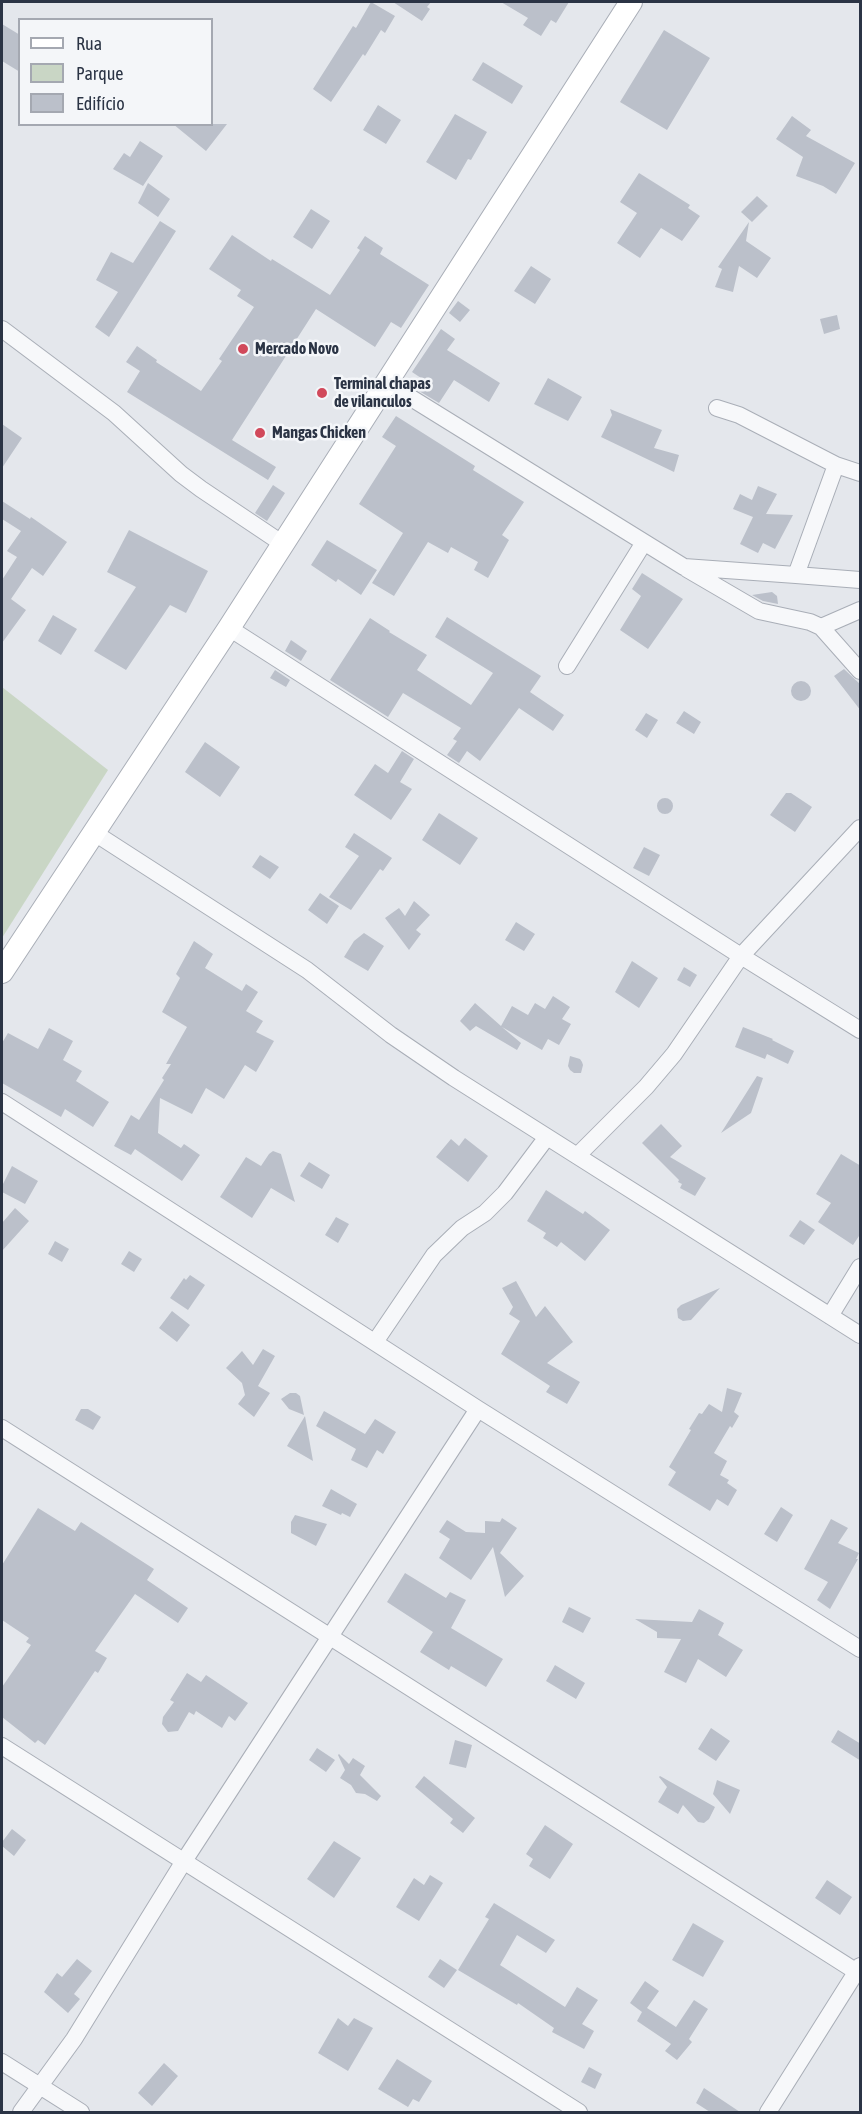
<!DOCTYPE html>
<html>
<head>
<meta charset="utf-8">
<style>
  body { margin:0 }
  #map { position:relative; width:862px; height:2114px; overflow:hidden; background:#e4e7ec; font-family:"Asap Condensed",sans-serif }
  canvas { display:block }
  .frame { position:absolute; inset:0; border:3px solid #2b3445; pointer-events:none }
  .legend { position:absolute; left:18px; top:18px; width:195px; height:108px; box-sizing:border-box; background:#f4f6f9; border:2px solid #a4a8b1; margin:0; padding:8px 10px; list-style:none; font-size:18px; color:#2b3445 }
  .legend li { display:flex; align-items:center; gap:12px; height:30px }
  .legend b { width:30px; border:2px solid #a4a8b1 }
</style>
</head>
<body>
<div id="map">
<canvas width="862" height="2114"></canvas>
<div class="frame"></div>
<ul class="legend">
<li><b style="height:8px;background:#fff"></b>Rua</li>
<li><b style="height:16px;background:#c9d6c5"></b>Parque</li>
<li><b style="height:16px;background:#bbc0ca"></b>Edifício</li>
</ul>
</div>
<script>
const c = document.querySelector('canvas').getContext('2d');
c.lineJoin = 'round';
function paint(path, color) {
  c.fillStyle = color;
  c.fill(path, 'evenodd');
}
function poly(rows) {
  const path = new Path2D();
  for (const r of rows) {
    if (r.length === 3) {
      path.moveTo(r[0] + r[2], r[1]);
      path.arc(r[0], r[1], r[2], 0, 2 * Math.PI);
      continue;
    }
    path.moveTo(r[0], r[1]);
    for (let i = 2; i < r.length; i += 2) path.lineTo(r[i], r[i + 1]);
  }
  return path;
}
function trace(path, color, width, dash) {
  c.strokeStyle = color;
  c.lineWidth = width;
  c.lineCap = dash ? 'butt' : 'round';
  c.setLineDash(dash || []);
  c.stroke(path);
}
function drawText(font, color, halo, rows, align = 'center') {
  c.font = font + ' "Asap Condensed",sans-serif';
  c.lineWidth = 5;
  c.setLineDash([]);
  c.textBaseline = 'middle';
  c.strokeStyle = halo;
  c.fillStyle = color;
  for (const [text, x, y, turn = 0] of rows) {
    c.save();
    c.translate(x, y);
    c.rotate((+turn || 0) * Math.PI / 180);
    c.textAlign = isNaN(turn) ? turn : align;
    if (halo) c.strokeText(text, 0, 0);
    c.fillText(text, 0, 0);
    c.restore();
  }
}
paint(poly([
  [2,687,108,770,2,938]
]), '#c9d6c5');
paint(poly([
  [371,2,395,16,385,33,381,30,365,56,363,54,331,102,313,89,353,26,356,28],
  [393,2,431,2,427,7,430,9,422,21],
  [501,2,569,2,556,23,551,20,541,36,523,25,528,18],
  [2,24,20,35,20,72,2,61],
  [664,30,710,58,667,130,620,102],
  [483,62,523,86,512,104,472,80],
  [378,105,401,120,386,144,363,130],
  [455,114,487,132,471,160,468,159,456,180,426,162],
  [792,116,811,130,806,136,855,163,836,194,823,186,796,176,803,157,776,139],
  [173,124,227,124,206,151],
  [140,141,163,156,143,186,113,169,124,153,130,157],
  [639,173,690,205,688,208,700,216,682,241,661,228,640,258,617,243,637,213,620,202],
  [148,183,170,199,158,217,138,203],
  [757,196,768,206,752,222,741,212],
  [311,209,330,221,312,249,293,237],
  [160,221,176,231,109,337,95,327,118,292,96,280,111,252,133,263],
  [749,222,746,241,771,258,757,278,739,266,733,292,715,287,722,269,718,267],
  [232,235,271,261,272,259,330,295,360,250,357,248,365,236,383,248,380,254,429,285,401,328,391,322,375,347,316,309,232,440,276,467,268,480,127,392,140,371,126,362,137,346,157,360,156,362,201,391,222,361,219,359,254,307,237,296,241,290,209,269],
  [531,266,551,279,535,304,514,291],
  [458,301,470,310,460,322,449,313],
  [837,315,840,329,824,334,820,319],
  [441,329,455,339,447,350,500,383,489,402,454,380,439,403,414,388,421,378,412,372],
  [548,378,582,397,568,421,534,404],
  [610,409,662,430,654,448,679,455,674,472,601,437,612,415],
  [396,416,475,466,473,470,524,502,502,535,509,540,488,578,474,570,478,562,451,547,448,553,428,542,394,596,372,583,403,533,359,504,396,446,382,437],
  [2,424,22,438,2,468],
  [273,485,285,493,267,521,255,513],
  [758,486,777,494,766,514,793,515,775,549,763,543,758,553,740,544,753,517,733,509,740,494,752,500],
  [2,501,30,519,31,517,67,542,43,576,32,568,11,599,26,610,2,643,2,580,17,557,7,551,21,531,2,519],
  [129,530,208,571,186,613,170,605,126,670,94,651,136,587,107,572],
  [327,540,377,570,361,595,338,579,336,582,311,565],
  [642,573,683,599,648,649,620,630,641,596,632,589],
  [772,592,777,596,778,604,763,601,752,595],
  [53,615,77,629,61,655,38,641],
  [447,617,541,676,530,692,564,715,553,731,519,708,480,761,467,751,459,763,447,755,457,741,453,739,461,728,403,693,388,717,330,680,370,618,390,631,389,632,427,655,417,670,471,705,493,673,435,637],
  [291,640,307,651,301,661,285,651],
  [844,669,861,685,861,711,834,676],
  [275,670,290,680,286,687,270,678],
  [801,691,10],
  [684,711,701,722,694,734,676,723],
  [646,713,658,720,647,738,635,730],
  [205,742,240,767,220,797,185,772],
  [402,751,414,759,400,782,412,789,391,820,354,795,375,764,388,773],
  [786,793,791,793,812,807,795,832,770,815],
  [665,806,8],
  [439,813,478,838,460,865,422,840],
  [354,833,392,858,383,871,380,869,351,910,329,897,359,856,345,847],
  [644,847,660,855,649,876,633,868],
  [260,855,279,867,270,879,252,867],
  [320,893,339,906,327,924,308,910],
  [414,901,430,915,416,930,421,934,409,950,385,918,399,908,405,916],
  [516,922,535,934,524,951,505,940],
  [364,933,384,946,368,971,344,957,354,941],
  [194,941,213,954,205,968,242,991,246,984,258,992,246,1011,263,1021,256,1032,274,1041,256,1072,245,1065,224,1099,206,1088,192,1114,160,1098,158,1133,181,1148,184,1144,200,1155,182,1181,135,1149,131,1155,114,1146,131,1115,139,1120,164,1080,162,1078,171,1064,166,1064,187,1027,162,1012,180,978,176,974],
  [632,961,658,978,639,1008,615,992],
  [684,967,697,975,690,987,677,980],
  [553,996,570,1007,562,1019,571,1024,559,1045,548,1039,542,1050,502,1027,521,1043,517,1050,476,1026,470,1031,460,1021,475,1003,501,1026,512,1006,528,1015,535,1003,545,1009],
  [743,1027,773,1039,772,1040,794,1051,788,1064,767,1054,765,1059,735,1047],
  [49,1028,73,1041,63,1060,82,1071,76,1081,109,1102,93,1127,65,1109,61,1117,2,1083,2,1043,8,1033,38,1049],
  [570,1056,580,1059,582,1062,583,1065,581,1073,574,1073,570,1070,568,1066],
  [757,1076,763,1078,751,1113,721,1133],
  [661,1124,682,1146,670,1157,706,1178,695,1196,680,1188,682,1184,678,1182,679,1180,642,1143],
  [465,1138,488,1156,468,1182,436,1157,451,1139,459,1146],
  [273,1151,281,1154,295,1202,271,1188,252,1218,220,1197,246,1157,261,1166,269,1154],
  [841,1154,861,1166,861,1233,853,1245,818,1222,831,1203,816,1194],
  [309,1162,330,1175,322,1189,300,1176],
  [12,1166,38,1181,25,1204,2,1192,2,1186],
  [546,1190,583,1214,585,1211,610,1230,585,1261,561,1242,557,1247,543,1238,546,1233,527,1221],
  [15,1208,29,1221,2,1251,2,1223],
  [336,1217,349,1224,338,1243,325,1235],
  [800,1220,815,1230,804,1245,789,1236],
  [55,1241,69,1249,62,1262,48,1254],
  [129,1251,142,1259,134,1272,121,1264],
  [190,1275,205,1285,188,1310,170,1298,184,1278,186,1280],
  [516,1281,536,1317,545,1306,573,1342,547,1363,580,1382,567,1404,546,1392,550,1386,501,1354,520,1321,509,1314,513,1307,502,1288],
  [720,1288,691,1320,683,1321,678,1318,677,1309,681,1305],
  [172,1311,190,1325,177,1342,159,1328],
  [263,1349,275,1356,258,1386,270,1393,254,1417,238,1404,245,1395,242,1383,226,1368,242,1351,253,1365],
  [727,1388,742,1393,734,1412,739,1416,732,1428,730,1426,714,1453,727,1461,720,1475,729,1480,727,1483,737,1490,728,1506,717,1499,710,1511,668,1485,676,1472,669,1467,691,1430,689,1429,699,1413,702,1414,709,1404,722,1412],
  [290,1393,296,1393,300,1396,304,1415,289,1409,281,1399],
  [81,1409,88,1409,101,1417,93,1430,75,1420],
  [324,1411,365,1434,375,1419,396,1432,383,1454,377,1450,367,1468,351,1460,356,1449,316,1426],
  [305,1416,313,1461,287,1446],
  [331,1489,357,1504,350,1517,342,1513,341,1515,322,1506],
  [781,1507,793,1515,777,1542,764,1534],
  [38,1508,75,1531,81,1522,154,1569,147,1580,188,1608,178,1623,135,1594,95,1651,107,1658,98,1673,95,1671,45,1745,38,1740,35,1743,2,1717,2,1687,31,1645,26,1642,29,1638,2,1620,2,1565],
  [295,1515,327,1524,316,1546,291,1533,291,1522],
  [502,1518,517,1528,500,1553,524,1576,505,1597,493,1547,471,1580,439,1558,450,1539,439,1532,447,1520,466,1532,485,1533,485,1521,500,1522],
  [831,1519,848,1528,838,1543,859,1553,856,1559,858,1559,830,1609,817,1600,828,1582,804,1569],
  [405,1573,446,1598,450,1592,466,1600,451,1628,503,1659,486,1687,451,1666,449,1670,420,1652,433,1632,387,1602],
  [569,1607,591,1618,583,1633,562,1622],
  [699,1609,724,1623,718,1635,743,1650,726,1677,698,1659,686,1683,664,1672,681,1639,657,1638,657,1632,635,1619,692,1622],
  [555,1665,585,1683,576,1699,546,1681],
  [187,1673,201,1682,206,1675,248,1703,235,1721,229,1716,222,1728,196,1711,194,1715,189,1712,178,1731,168,1732,162,1724,163,1717,174,1702,170,1700],
  [711,1728,730,1741,716,1761,698,1749],
  [838,1730,861,1744,861,1761,831,1742],
  [455,1740,472,1745,466,1768,449,1764],
  [317,1748,335,1760,326,1772,309,1760],
  [339,1754,349,1764,353,1758,365,1766,360,1775,381,1796,377,1801,365,1794,356,1793,351,1785,340,1778,345,1770,338,1755],
  [424,1776,475,1818,463,1833,450,1823,453,1819,415,1787],
  [660,1776,715,1807,709,1819,704,1823,698,1822,683,1805,678,1814,658,1802,667,1787,659,1777],
  [717,1780,740,1790,730,1814,713,1794],
  [545,1825,573,1844,550,1879,529,1866,533,1859,526,1854],
  [12,1829,26,1840,14,1856,2,1846,2,1842],
  [334,1841,361,1858,334,1898,307,1879],
  [430,1875,443,1883,419,1921,396,1907,414,1878,424,1885],
  [827,1880,852,1897,840,1915,815,1898],
  [494,1903,555,1940,546,1953,517,1935,500,1965,565,2007,577,1987,598,2000,582,2024,594,2031,584,2049,552,2032,554,2028,518,2003,517,2005,458,1970,489,1919,485,1917],
  [693,1923,724,1941,703,1977,672,1960],
  [77,1959,92,1971,74,1994,80,1999,68,2013,44,1992,57,1973,62,1977],
  [440,1959,457,1970,444,1988,428,1977],
  [645,1981,659,1991,647,2008,676,2027,694,2000,708,2009,689,2039,692,2042,677,2060,665,2051,671,2044,637,2021,642,2012,630,2003],
  [338,2018,348,2026,354,2018,373,2028,348,2071,318,2053],
  [397,2059,432,2081,419,2102,413,2099,408,2107,378,2089],
  [164,2063,178,2076,152,2106,138,2093],
  [589,2067,602,2074,595,2089,581,2082],
  [704,2088,740,2112,710,2112,696,2103]
]), '#bbc0ca');
const street = poly([
  [2,329,114,413,181,474,201,489,283,544],
  [387,383,684,567,796,575,836,465,860,473],
  [717,408,739,415,836,465],
  [687,569,759,611,810,622,821,627,860,671],
  [796,575,860,580],
  [821,627,860,610],
  [229,628,741,956,860,1030],
  [567,666,643,544],
  [93,832,307,970,391,1035,454,1078,860,1335],
  [2,1102,478,1409,860,1649],
  [578,1155,646,1087,674,1054,741,956,860,828],
  [830,1316,860,1267],
  [375,1342,434,1255,462,1228,485,1213,505,1193,547,1137],
  [2,1428,860,1974],
  [2,1746,579,2112],
  [2,2062,81,2112],
  [21,2112,74,2039,184,1861,478,1409],
  [768,2112,860,1966]
]);
const secondary = poly([
  [2,972,229,628,631,2]
]);
trace(street, '#a9aeb7', 18);
trace(secondary, '#a9aeb7', 24);
trace(street, '#f7f8fa', 16);
trace(secondary, '#fff', 22);
for (const [x, y, r, color] of [
  [243,349,6,"#d1495b"],
  [322,393,6,"#d1495b"],
  [260,433,6,"#d1495b"]
]) {
  const dot = new Path2D();
  dot.arc(x, y, r, 0, 2 * Math.PI);
  c.fillStyle = color;
  c.fill(dot);
  trace(dot, '#f4f6f9', 2);
}
drawText('bold 16px', '#2b3445', '#f4f6f9', [
  ["Mercado Novo",255,349],
  ["Terminal chapas",334,384],
  ["de vilanculos",334,402],
  ["Mangas Chicken",272,433]
], 'left');
</script>
</body>
</html>
